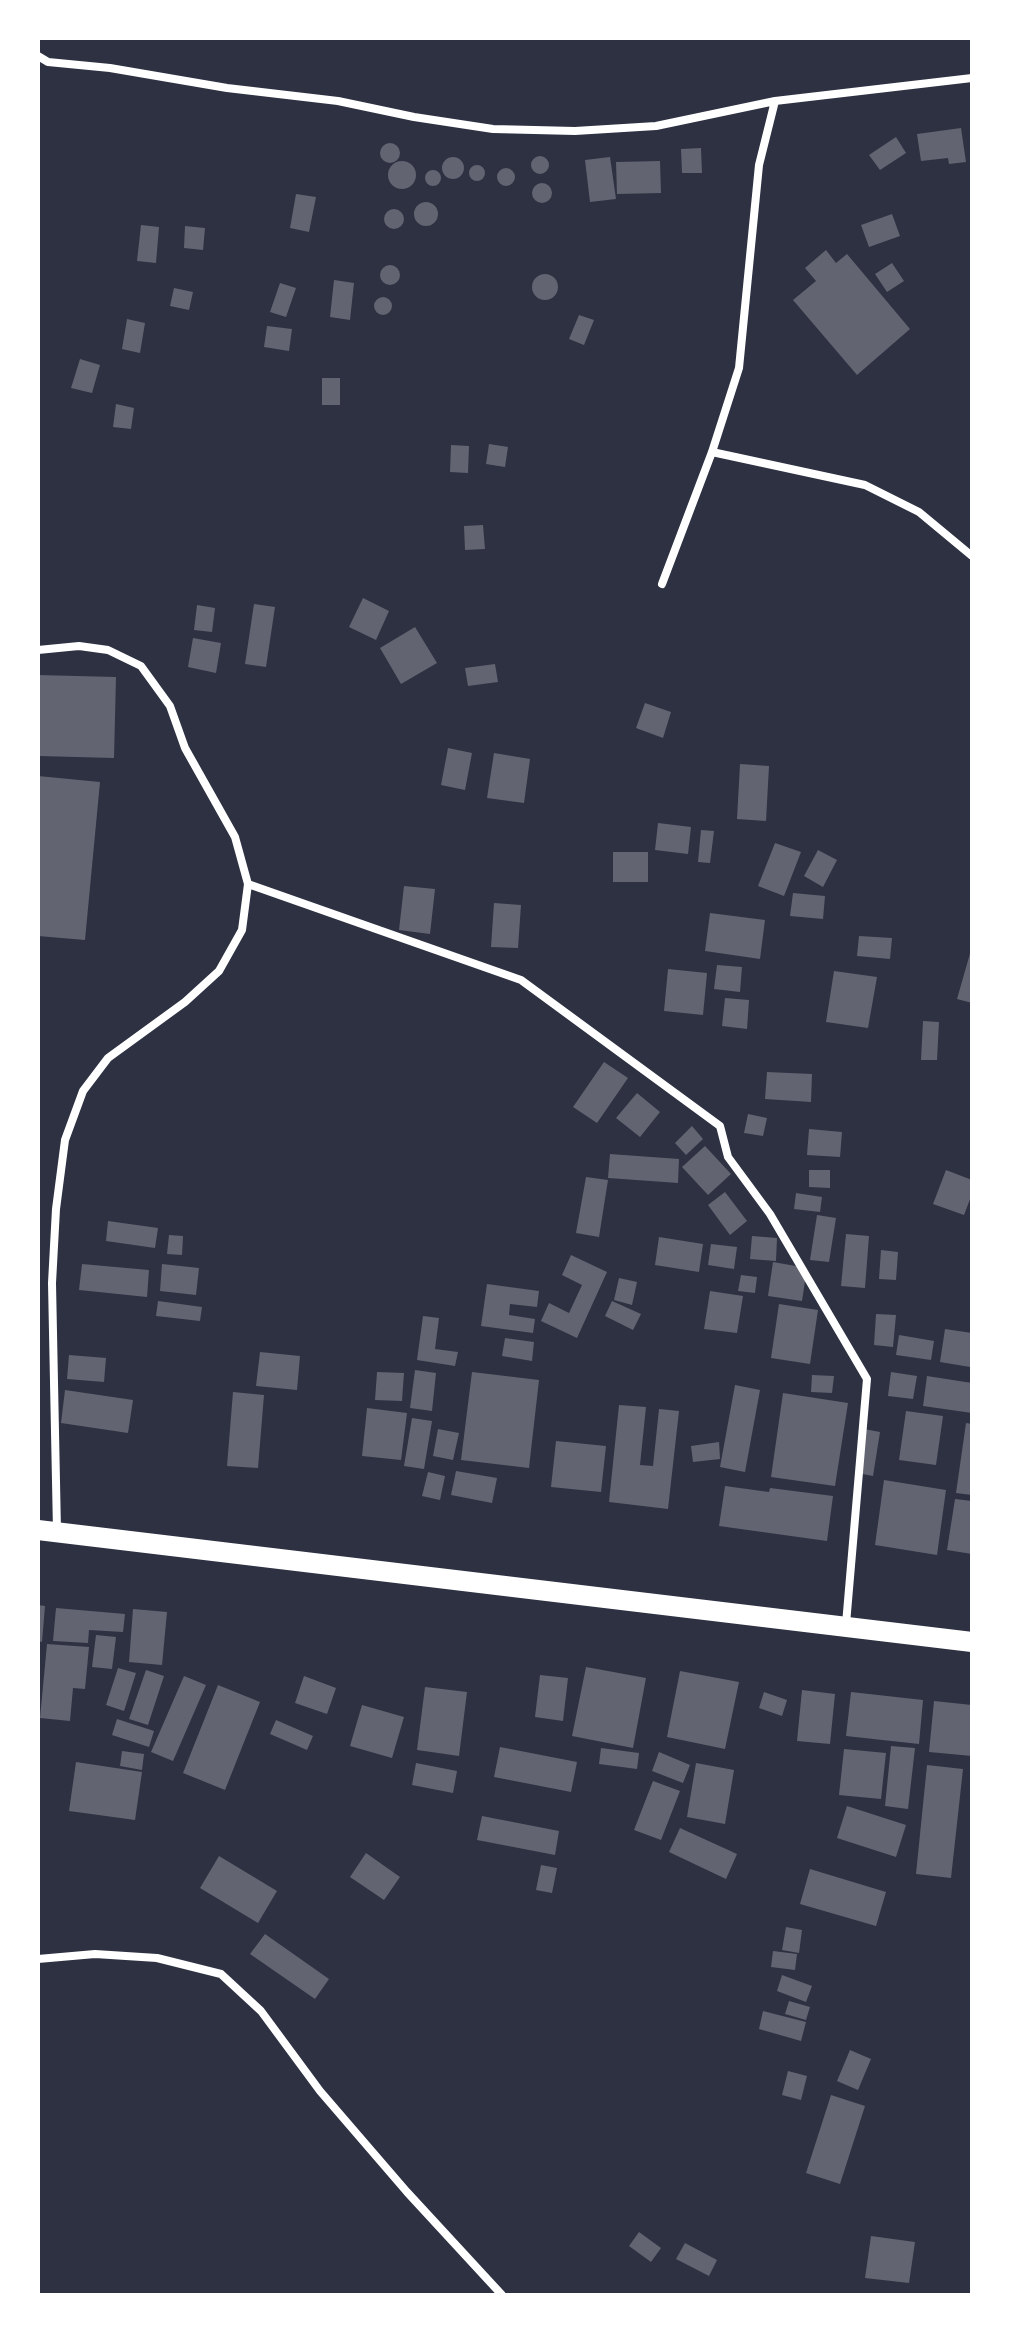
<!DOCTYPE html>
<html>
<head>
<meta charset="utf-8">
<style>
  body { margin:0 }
  #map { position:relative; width:1010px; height:2333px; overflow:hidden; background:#2d3142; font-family:"Noto Sans",sans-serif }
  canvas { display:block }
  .frame { position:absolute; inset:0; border:40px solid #fff; pointer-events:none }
</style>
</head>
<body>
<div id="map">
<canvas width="1010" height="2333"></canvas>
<div class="frame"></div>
</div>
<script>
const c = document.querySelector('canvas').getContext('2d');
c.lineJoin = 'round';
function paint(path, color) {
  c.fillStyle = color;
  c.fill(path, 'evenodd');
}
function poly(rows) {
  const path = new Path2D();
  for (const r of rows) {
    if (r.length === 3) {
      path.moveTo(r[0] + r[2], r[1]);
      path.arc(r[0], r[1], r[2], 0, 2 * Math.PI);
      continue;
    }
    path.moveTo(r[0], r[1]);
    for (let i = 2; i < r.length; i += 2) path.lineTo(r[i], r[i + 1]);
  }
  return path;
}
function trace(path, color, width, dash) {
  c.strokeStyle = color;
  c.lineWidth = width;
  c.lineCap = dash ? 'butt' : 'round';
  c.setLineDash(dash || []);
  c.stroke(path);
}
paint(poly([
  [961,128,966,162,949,164,948,158,921,161,917,134],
  [896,137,906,153,880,170,869,155],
  [390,153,10],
  [701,148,702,173,682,173,681,149],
  [540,165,9],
  [453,168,11],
  [610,157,616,199,590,202,585,160],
  [402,175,14],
  [660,161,661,193,617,194,616,162],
  [477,173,8],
  [506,177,9],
  [433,178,8],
  [542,193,10],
  [296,194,316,197,309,232,290,228],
  [426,214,12],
  [394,219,10],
  [892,214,900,236,869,247,861,225],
  [141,225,159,227,156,263,137,261],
  [185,226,205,228,203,250,184,248],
  [826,250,836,263,847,254,910,329,857,375,793,300,816,281,805,268],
  [892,263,904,281,887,292,875,274],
  [390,275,10],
  [545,287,13],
  [334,280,354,283,350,320,330,317],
  [280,283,296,288,286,317,270,312],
  [174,288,193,292,189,310,170,306],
  [383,306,9],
  [579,315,594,320,584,345,569,339],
  [127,319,145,323,140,353,122,349],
  [267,326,292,329,289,351,264,347],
  [80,359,100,365,92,393,71,388],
  [322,378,340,378,340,405,322,405],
  [116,404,134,408,131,429,113,427],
  [489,444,508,447,505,467,486,464],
  [451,445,469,446,468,473,450,472],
  [483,525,485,549,465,550,464,526],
  [363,598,389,611,376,640,349,627],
  [254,604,275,607,266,667,245,664],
  [197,605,215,608,212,632,194,630],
  [415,627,437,663,401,684,380,648],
  [193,638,221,643,216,673,188,667],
  [495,664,498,682,468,686,465,668],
  [38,675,116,677,114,758,38,756],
  [645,703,671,712,663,738,636,728],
  [448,748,472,753,465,790,441,785],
  [494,753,530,759,524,803,487,798],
  [740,764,769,766,766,821,737,819],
  [38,776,100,782,85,940,38,936],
  [658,823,691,827,688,854,655,850],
  [701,830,714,831,710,863,698,862],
  [775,843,801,852,784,896,758,886],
  [818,850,837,860,823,887,804,876],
  [613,852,648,852,648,882,613,882],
  [404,886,435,889,430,934,399,930],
  [793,893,825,896,823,919,790,916],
  [494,903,521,905,518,948,491,947],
  [710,913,765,920,760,959,705,951],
  [859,936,892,938,890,959,857,956],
  [971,950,972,950,972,1003,957,999],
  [717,965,742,967,740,992,714,989],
  [668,969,707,973,703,1015,664,1011],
  [834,971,877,977,868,1028,826,1022],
  [725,998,749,1000,747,1029,722,1026],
  [923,1021,939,1022,937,1060,921,1060],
  [604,1062,628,1078,597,1123,573,1107],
  [767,1072,812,1074,811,1102,765,1099],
  [637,1093,660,1112,640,1137,616,1118],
  [748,1114,767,1118,763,1136,744,1133],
  [692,1126,703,1139,686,1155,675,1143],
  [809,1129,842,1132,840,1157,807,1155],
  [705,1146,731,1174,708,1195,682,1167],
  [610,1154,679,1159,678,1183,608,1178],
  [809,1170,830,1170,830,1188,809,1187],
  [946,1170,972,1180,972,1194,964,1215,933,1204],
  [586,1177,608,1180,599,1237,576,1233],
  [725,1192,747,1221,730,1235,708,1205],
  [796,1193,822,1197,820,1212,794,1209],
  [817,1215,836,1218,829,1262,810,1260],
  [108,1221,158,1228,155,1248,106,1241],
  [846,1234,869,1236,865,1288,841,1286],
  [169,1235,183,1236,182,1255,167,1254],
  [752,1236,777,1238,776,1261,750,1259],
  [659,1237,703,1244,699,1272,655,1265],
  [711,1244,737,1247,734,1269,708,1265],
  [881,1250,898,1252,896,1280,879,1279],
  [571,1255,607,1272,577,1338,541,1321,549,1303,569,1313,582,1285,562,1275],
  [773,1262,807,1268,802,1301,768,1296],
  [82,1264,149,1270,147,1297,79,1290],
  [162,1264,199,1268,196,1295,160,1291],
  [741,1275,757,1277,755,1293,738,1291],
  [619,1278,637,1282,632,1305,614,1300],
  [487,1284,539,1291,537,1307,510,1304,509,1315,535,1319,533,1333,481,1326],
  [710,1291,743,1296,737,1333,704,1329],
  [158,1301,202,1307,200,1321,156,1316],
  [612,1301,641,1314,633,1330,605,1316],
  [779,1304,818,1310,810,1364,771,1358],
  [876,1314,896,1315,893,1347,874,1345],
  [423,1316,439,1318,435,1349,458,1352,455,1366,417,1360],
  [945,1329,972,1333,970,1367,940,1362],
  [899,1335,934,1341,931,1360,896,1355],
  [505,1338,534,1342,532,1361,502,1356],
  [260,1352,300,1356,297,1390,256,1386],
  [69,1355,106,1358,104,1382,67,1379],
  [415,1370,436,1373,432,1411,410,1408],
  [377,1372,404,1373,402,1401,375,1400],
  [472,1372,539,1380,529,1468,461,1460],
  [891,1372,917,1376,913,1399,888,1396],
  [812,1375,834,1376,832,1393,811,1392],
  [927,1376,972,1383,972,1413,923,1406],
  [735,1385,760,1390,745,1472,720,1467],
  [65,1390,133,1400,128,1433,61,1423],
  [233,1392,264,1395,258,1468,227,1466],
  [783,1393,848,1403,835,1486,771,1477],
  [619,1405,646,1407,640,1465,653,1466,659,1409,679,1411,668,1509,609,1502],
  [367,1408,407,1413,401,1460,362,1456],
  [906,1411,943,1416,936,1465,899,1460],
  [412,1418,432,1421,424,1469,404,1466],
  [966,1423,972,1424,972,1495,956,1493],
  [438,1429,459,1433,453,1460,433,1456],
  [864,1429,880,1432,873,1476,857,1473],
  [556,1441,606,1446,601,1492,551,1487],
  [719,1442,720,1459,693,1462,691,1446],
  [456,1471,497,1478,492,1503,451,1495],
  [428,1472,445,1476,440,1500,422,1496],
  [884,1480,946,1490,937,1555,875,1545],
  [725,1486,769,1492,770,1488,833,1496,827,1541,719,1526],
  [955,1499,972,1501,972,1554,947,1550],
  [38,1605,45,1606,42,1642,38,1641],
  [56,1608,125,1614,123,1632,89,1630,88,1643,53,1641],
  [133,1609,167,1612,162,1665,129,1662],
  [96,1635,116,1637,112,1669,92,1667],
  [47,1644,89,1647,85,1689,73,1688,70,1721,40,1718],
  [586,1667,646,1678,633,1748,572,1736],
  [118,1668,136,1673,124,1711,106,1705],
  [146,1670,164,1676,148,1725,129,1719],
  [680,1671,739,1682,725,1749,667,1737],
  [540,1675,568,1678,563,1721,535,1717],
  [184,1676,206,1685,173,1761,151,1752],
  [304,1676,336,1688,327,1714,295,1703],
  [218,1685,260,1702,225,1790,183,1773],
  [425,1687,467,1692,459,1756,417,1750],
  [802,1690,835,1694,830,1744,797,1741],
  [764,1692,787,1700,782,1716,759,1708],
  [851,1692,923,1700,919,1744,846,1736],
  [934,1701,972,1705,972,1756,929,1752],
  [362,1705,404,1717,392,1758,350,1746],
  [117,1719,154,1731,149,1747,112,1735],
  [276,1720,313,1736,307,1750,270,1734],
  [891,1746,915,1748,908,1809,885,1806],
  [500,1747,577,1762,571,1792,494,1777],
  [601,1748,639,1753,637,1769,599,1764],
  [844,1749,886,1753,881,1799,839,1795],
  [122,1751,144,1754,142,1770,120,1766],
  [659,1752,690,1765,683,1783,652,1771],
  [76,1762,142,1772,135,1820,69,1811],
  [416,1763,457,1771,453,1793,412,1785],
  [696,1763,734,1770,725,1824,687,1817],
  [927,1765,963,1769,951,1878,916,1874],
  [653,1781,680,1791,661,1840,634,1830],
  [847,1806,906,1825,896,1857,837,1838],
  [482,1816,559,1831,555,1855,477,1840],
  [680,1828,737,1854,726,1879,669,1852],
  [366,1853,400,1877,384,1900,350,1877],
  [219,1856,277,1891,258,1923,200,1888],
  [541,1865,557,1868,552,1893,536,1890],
  [810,1869,886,1892,876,1926,800,1904],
  [786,1927,802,1930,799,1953,782,1950],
  [265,1934,329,1979,315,1999,250,1954],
  [773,1951,797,1954,795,1970,771,1967],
  [782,1975,812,1986,806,2002,777,1991],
  [789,2001,810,2007,806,2020,785,2014],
  [763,2011,806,2022,801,2041,759,2029],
  [850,2050,871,2059,858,2090,837,2081],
  [788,2071,807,2076,801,2100,782,2095],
  [831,2095,865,2106,840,2184,806,2173],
  [639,2232,661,2248,651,2262,629,2246],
  [871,2236,915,2242,909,2283,865,2278],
  [685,2243,717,2260,709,2276,676,2259]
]), '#626471');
trace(poly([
  [38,56,48,62,110,68,227,88,338,101,414,117,493,129,575,131,656,126,775,101,972,78],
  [712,452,865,485,919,512,972,556],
  [662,584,712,452,739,368,759,165,775,101],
  [38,650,79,646,108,650,141,666,170,706,185,748,235,837,248,884,242,930,219,971,185,1002,108,1058,83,1091,65,1140,56,1209,52,1283,57,1531],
  [248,884,521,980,720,1126,728,1157,770,1214,867,1379,846,1624],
  [38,1959,95,1954,157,1958,221,1974,261,2011,320,2091,407,2192,502,2295]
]), '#fff', 8);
trace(poly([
  [38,1530,972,1642]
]), '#fff', 20);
</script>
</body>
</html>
